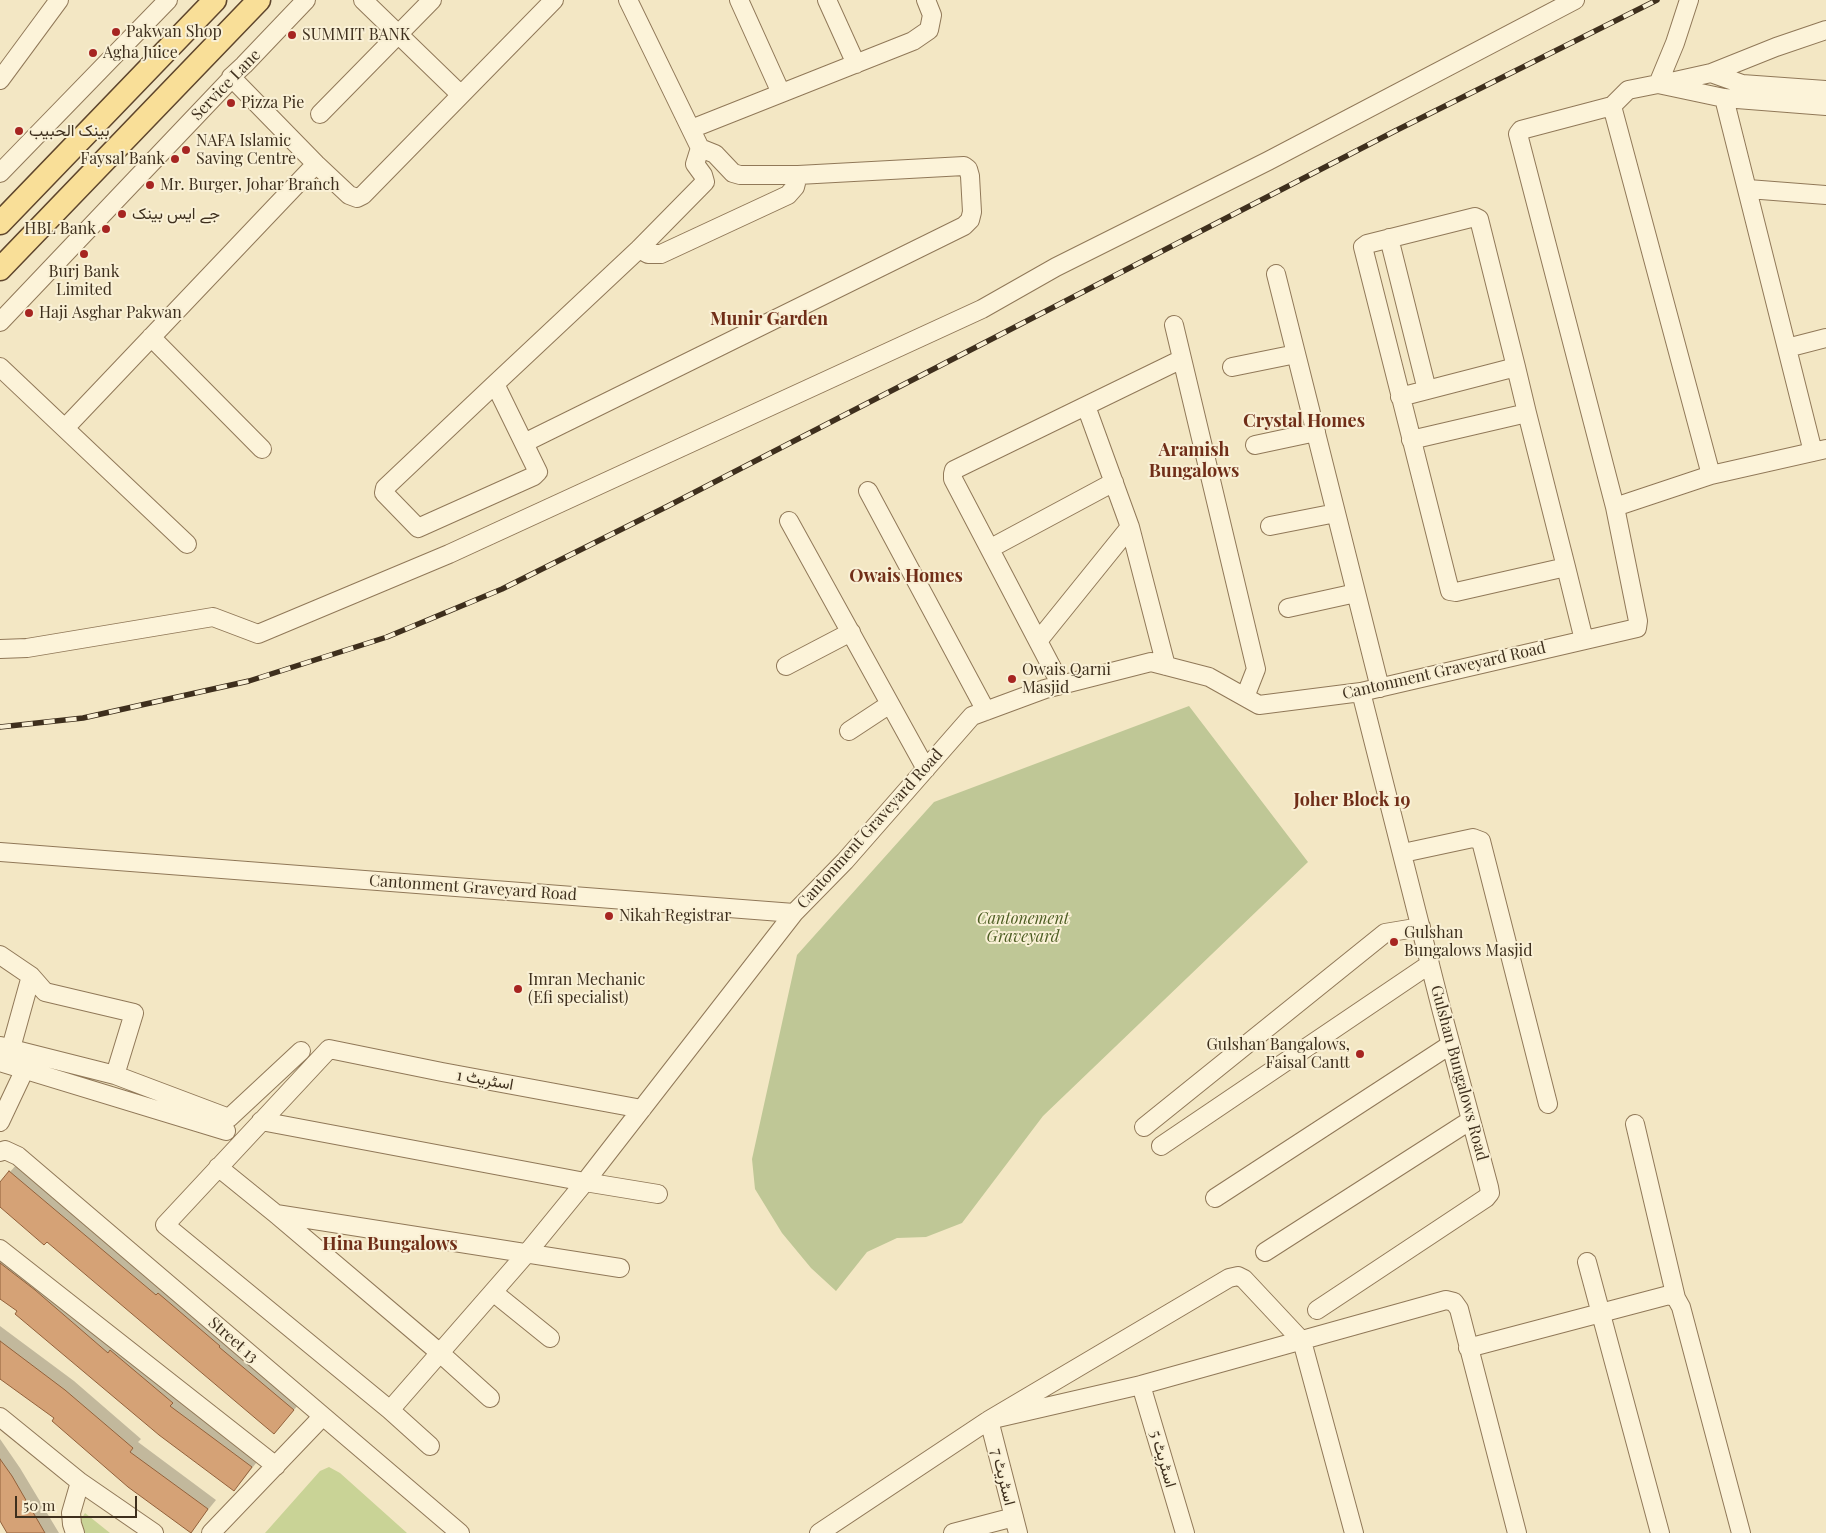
<!DOCTYPE html>
<html>
<head>
<meta charset="utf-8">
<style>
  body { margin:0 }
  #map { position:relative; width:1826px; height:1533px; overflow:hidden; background:#f3e7c4; font-family:"Playfair Display",serif }
  canvas { display:block }
  .scale { position:absolute; left:15px; top:1496px; width:122px; height:22px; box-sizing:border-box; border:2px solid #3e2f1d; border-top:0; padding-left:6px; font-size:15px; line-height:18px; white-space:nowrap; color:#3e2f1d; -webkit-text-stroke:4px #f9f0d5; paint-order:stroke }
</style>
</head>
<body>
<div id="map">
<canvas width="1826" height="1533"></canvas>
<div class="scale">50 m</div>
</div>
<script>
const c = document.querySelector('canvas').getContext('2d');
c.lineJoin = 'round';
function paint(path, color) {
  c.fillStyle = color;
  c.fill(path, 'evenodd');
}
function poly(rows) {
  const path = new Path2D();
  for (const r of rows) {
    path.moveTo(r[0], r[1]);
    for (let i = 2; i < r.length; i += 2) path.lineTo(r[i], r[i + 1]);
  }
  return path;
}
function trace(path, color, width, dash) {
  c.strokeStyle = color;
  c.lineWidth = width;
  c.lineCap = dash ? 'butt' : 'round';
  c.setLineDash(dash || []);
  c.stroke(path);
}
function drawText(font, color, halo, rows, align = 'center') {
  c.font = font + ' "Playfair Display",Vazirmatn,serif';
  c.lineWidth = 4;
  c.setLineDash([]);
  c.textBaseline = 'middle';
  c.strokeStyle = halo;
  c.fillStyle = color;
  for (const [text, x, y, turn = 0] of rows) {
    c.save();
    c.translate(x, y);
    c.rotate((+turn || 0) * Math.PI / 180);
    c.textAlign = isNaN(turn) ? turn : align;
    if (halo) c.strokeText(text, 0, 0);
    c.fillText(text, 0, 0);
    c.restore();
  }
}
paint(poly([
  [329,1467,340,1473,407,1533,265,1533,320,1471],
  [85,1513,110,1533,79,1533,80,1521]
]), '#c9d396');
paint(poly([
  [1189,706,1308,862,1043,1116,962,1223,926,1237,897,1238,867,1252,836,1291,811,1268,782,1233,755,1189,752,1159,797,955,934,802]
]), '#bfc796');
paint(poly([
  [18,1163,302,1401,282,1423,0,1206,0,1183],
  [0,1247,260,1458,242,1481,234,1489,0,1297],
  [0,1326,74,1381,141,1439,138,1442,216,1500,190,1532,55,1418,0,1377],
  [0,1439,20,1468,59,1533,9,1533,0,1518]
]), '#0003');
const building = poly([
  [9,1171,156,1295,158,1293,220,1346,219,1347,294,1410,274,1434,47,1242,44,1245,0,1207,0,1182,9,1171],
  [0,1263,35,1290,108,1353,110,1350,173,1403,170,1406,252,1467,234,1491,159,1435,15,1314,17,1311,0,1299,0,1263],
  [0,1341,65,1390,133,1448,130,1452,208,1509,191,1533,128,1487,52,1421,54,1418,0,1379,0,1341],
  [0,1459,12,1476,45,1533,7,1533,0,1521,0,1459]
]);
paint(building, '#d5a276');
trace(building, '#92613b', 1);
const minor = poly([
  [363,0,461,95],
  [739,0,781,93],
  [827,0,856,64],
  [1711,73,1742,84,1826,90],
  [231,77,316,164,349,195,357,198,363,195,554,0],
  [0,80,59,0],
  [1666,83,1711,73,1776,47,1826,30],
  [1658,84,1675,43,1689,0],
  [1724,98,1813,452],
  [1612,106,1711,475],
  [320,114,432,0],
  [691,129,913,41,929,30,932,15,926,0],
  [0,173,168,0],
  [1748,189,1826,195],
  [1389,238,1427,390],
  [639,249,648,254,661,254,788,195,795,187,798,175],
  [1276,274,1380,688],
  [0,322,231,79,231,77,244,65,306,0],
  [1174,325,1256,669,1245,697],
  [151,337,262,449],
  [1787,348,1826,338],
  [0,367,187,544],
  [1232,367,1296,354],
  [495,384,538,472,534,476,418,528,384,493,385,488,495,384,639,249,705,182,703,175,695,164,700,148,628,0],
  [1400,397,1516,367],
  [1086,406,1130,527,1166,666],
  [65,428,316,164],
  [1411,440,1527,413],
  [524,443,964,226,970,220,972,212,970,176,968,169,964,166,798,175,740,175,733,173,715,154,700,148],
  [1255,445,1316,432],
  [868,491,986,711],
  [1615,507,1711,475,1826,449],
  [789,521,926,769],
  [1270,526,1336,513],
  [991,548,1114,482],
  [1566,567,1456,592,1450,591,1364,251,1363,247,1367,244,1475,217,1479,219,1516,367,1527,413,1566,567,1584,640],
  [1288,608,1356,593],
  [1038,641,1130,527],
  [0,649,27,648,213,617,258,634,449,554,982,309,1056,267,1268,161,1575,0],
  [786,666,851,632],
  [1061,685,953,479,953,474,954,470,1182,359],
  [849,731,890,704],
  [0,852,794,913,845,861,972,716,1045,689,1151,662,1209,677,1259,705,1361,692,1637,628,1638,621,1615,507,1518,134,1521,130,1612,106,1628,90,1658,84,1724,98,1826,106],
  [1403,853,1473,838,1481,841,1548,1104],
  [0,955,31,976,45,992,134,1013,115,1075],
  [0,1046,115,1075,229,1118,301,1051],
  [11,1048,31,976],
  [0,1062,226,1131],
  [261,1121,585,1182,658,1194],
  [0,1122,25,1069],
  [1635,1124,1676,1298,1681,1307,1741,1533],
  [1144,1127,1385,933,1421,927],
  [1161,1146,1430,964],
  [0,1152,5,1150,18,1156,460,1533],
  [218,1167,276,1214,440,1353,490,1398],
  [1215,1198,1450,1045],
  [276,1214,620,1268],
  [0,1249,276,1466],
  [1265,1252,1471,1120],
  [1587,1262,1660,1533],
  [493,1292,550,1338],
  [1317,1310,1486,1198,1490,1193,1489,1187,1442,1012,1361,692],
  [1468,1348,1669,1295,1676,1298],
  [1141,1385,1185,1533],
  [390,1410,527,1253,585,1182,794,913],
  [0,1417,80,1482,154,1533],
  [430,1446,390,1410,165,1225,329,1049,442,1072,642,1109],
  [75,1533,72,1524,71,1513,80,1482],
  [211,1533,322,1417],
  [819,1533,989,1420,1229,1278,1238,1276,1244,1279,1302,1341,1354,1533],
  [953,1533,1014,1517],
  [1018,1533,989,1420,1141,1385,1446,1300,1454,1302,1459,1309,1517,1533]
]);
const major = poly([
  [0,223,215,0],
  [0,269,259,0]
]);
trace(minor, '#907858', 20);
trace(major, '#5e452c', 25);
trace(minor, '#fcf3d9', 18);
trace(major, '#f9df98', 22);
const rail = poly([
  [0,727,83,718,249,681,387,637,502,589,668,506,1395,131,1657,0]
]);
trace(rail, '#3e2f1d', 5.5);
trace(rail, '#f9f0d5', 4, [11]);
for (const [x, y, r, color] of [
  [116,32,5,"#a62521"],
  [292,35,5,"#a62521"],
  [93,53,5,"#a62521"],
  [231,103,5,"#a62521"],
  [19,131,5,"#a62521"],
  [186,150,5,"#a62521"],
  [175,159,5,"#a62521"],
  [150,185,5,"#a62521"],
  [122,214,5,"#a62521"],
  [106,229,5,"#a62521"],
  [84,254,5,"#a62521"],
  [29,313,5,"#a62521"],
  [1012,679,5,"#a62521"],
  [609,916,5,"#a62521"],
  [1394,942,5,"#a62521"],
  [518,989,5,"#a62521"],
  [1360,1054,5,"#a62521"]
]) {
  const dot = new Path2D();
  dot.arc(x, y, r, 0, 2 * Math.PI);
  c.fillStyle = color;
  c.fill(dot);
  trace(dot, '#f9f0d5', 2);
}
drawText('16px', '#3e2f1d', '#f9f0d5', [
  ["Pakwan Shop",126,32],
  ["SUMMIT BANK",302,35],
  ["Agha Juice",103,53],
  ["Pizza Pie",241,103],
  ["بينک الحبيب",29,131],
  ["NAFA Islamic",196,141],
  ["Saving Centre",196,159],
  ["Faysal Bank",165,159,"right"],
  ["Mr. Burger, Johar Branch",160,185],
  ["جے ایس بینک",132,214],
  ["HBL Bank",96,229,"right"],
  ["Burj Bank",84,272,"center"],
  ["Limited",84,290,"center"],
  ["Haji Asghar Pakwan",39,313],
  ["Owais Qarni",1022,670],
  ["Masjid",1022,688],
  ["Nikah Registrar",619,916],
  ["Gulshan",1404,933],
  ["Bungalows Masjid",1404,951],
  ["Imran Mechanic",528,980],
  ["(Efi specialist)",528,998],
  ["Gulshan Bangalows,",1350,1045,"right"],
  ["Faisal Cantt",1350,1063,"right"]
], 'left');
drawText('16px', '#3e2f1d', '#f9f0d5', [
  ["Service Lane",226,85,-46],
  ["Cantonment Graveyard Road",1444,671,-13],
  ["Cantonment Graveyard Road",870,829,-48],
  ["Cantonment Graveyard Road",473,888,4],
  ["Gulshan Bungalows Road",1459,1073,75],
  ["اسٹریٹ 1",485,1080,10],
  ["Street 13",233,1340,41],
  ["اسٹریٹ 5",1163,1459,74],
  ["اسٹریٹ 7",1003,1477,76]
]);
drawText('italic 16px', '#4c5d22', '#f9f0d5', [
  ["Cantonement",1023,919],
  ["Graveyard",1023,937]
]);
drawText('bold 18px', '#702e18', '#f9f0d5', [
  ["Munir Garden",769,319],
  ["Crystal Homes",1304,421],
  ["Aramish",1194,450],
  ["Bungalows",1194,471],
  ["Owais Homes",906,576],
  ["Joher Block 19",1352,800],
  ["Hina Bungalows",390,1244]
]);
</script>
</body>
</html>
